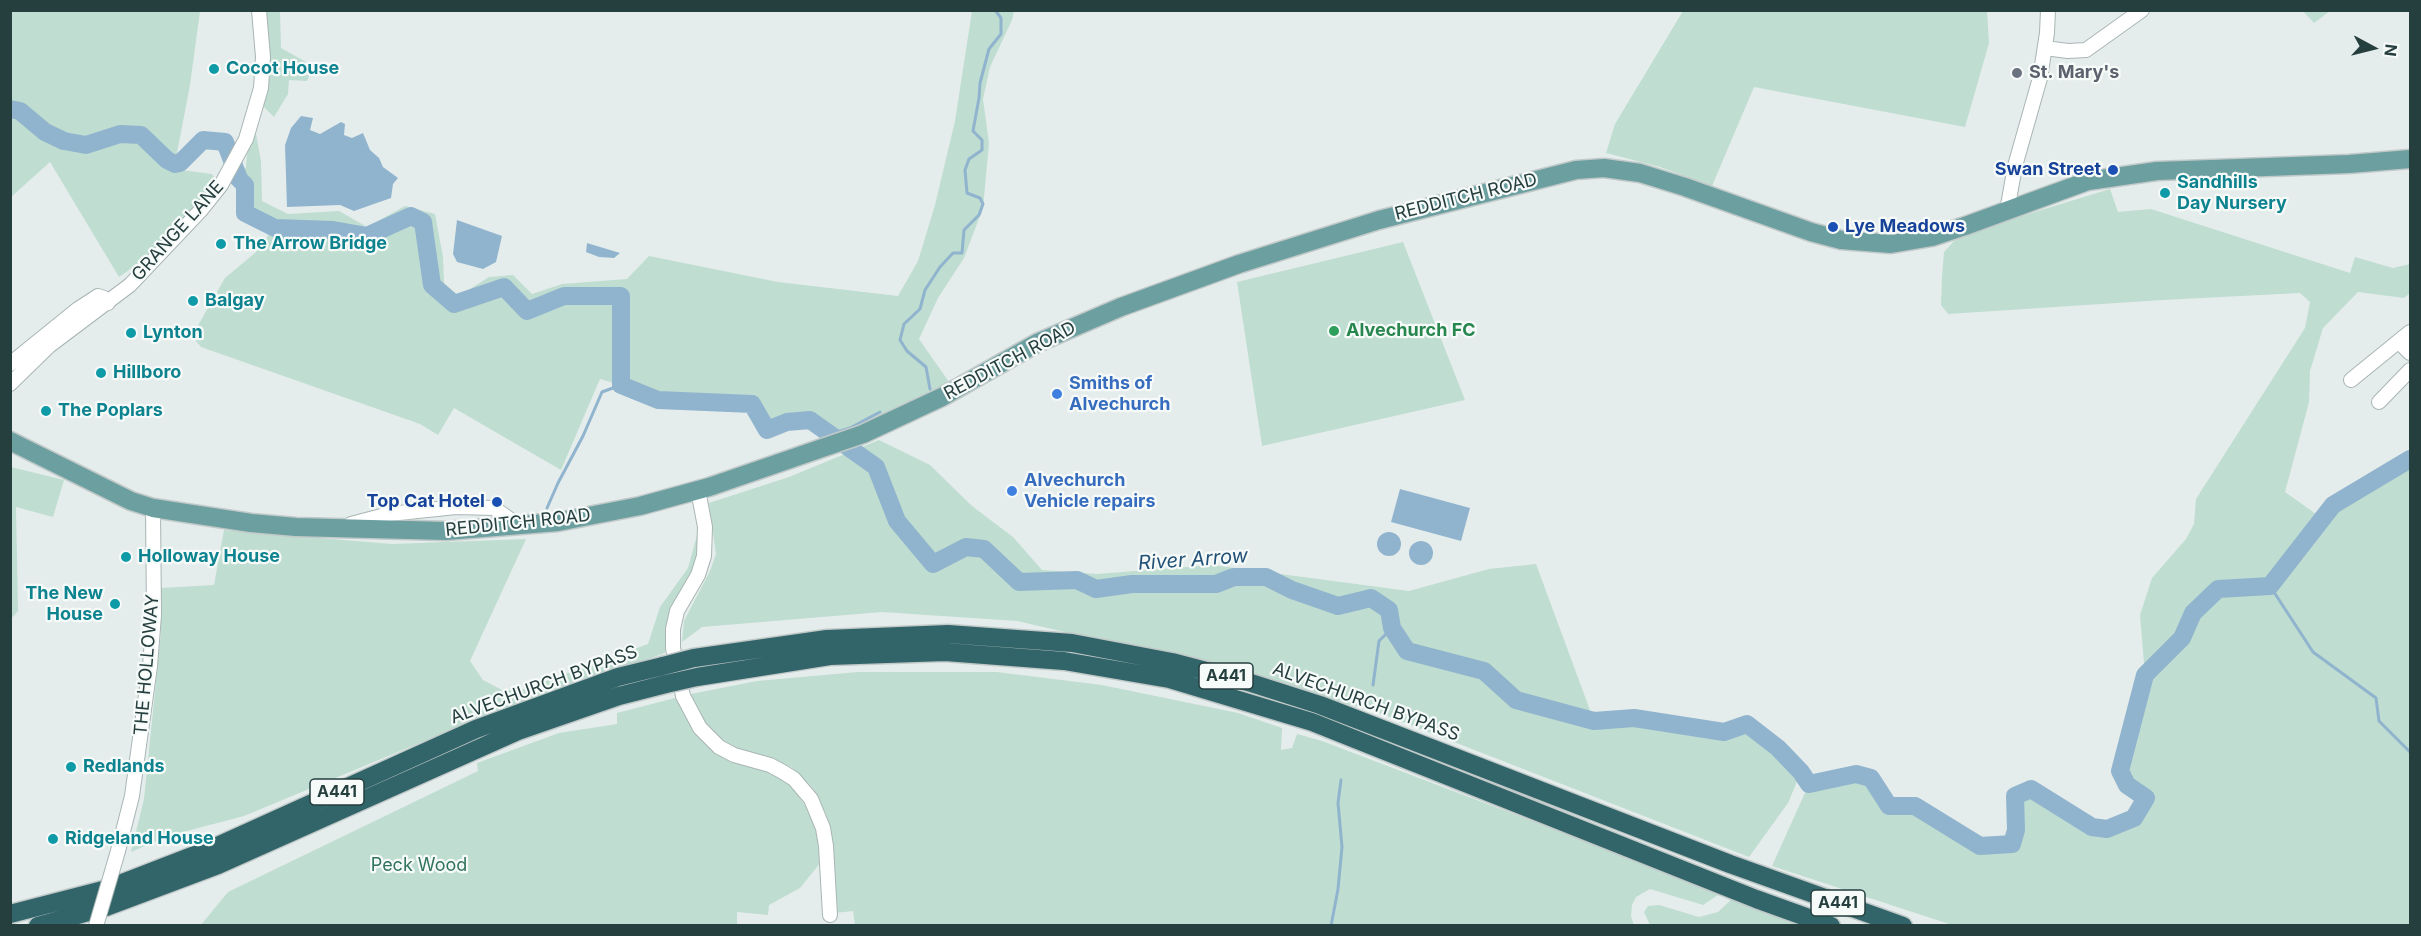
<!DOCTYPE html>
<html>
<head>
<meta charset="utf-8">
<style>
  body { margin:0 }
  #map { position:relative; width:2421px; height:936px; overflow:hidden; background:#e5edec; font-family:Inter,sans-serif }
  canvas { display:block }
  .frame { position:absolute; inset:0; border:12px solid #253e3e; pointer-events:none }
  .north { position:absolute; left:2343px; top:18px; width:60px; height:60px; -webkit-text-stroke:4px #f6faf9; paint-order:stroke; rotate:97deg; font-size:16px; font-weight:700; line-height:24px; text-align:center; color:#253e3e }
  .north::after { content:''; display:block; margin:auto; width:21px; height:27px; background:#253e3e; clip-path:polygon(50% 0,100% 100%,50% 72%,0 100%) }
</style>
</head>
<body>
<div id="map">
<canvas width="2421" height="936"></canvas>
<div class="frame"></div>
<div class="north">N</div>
</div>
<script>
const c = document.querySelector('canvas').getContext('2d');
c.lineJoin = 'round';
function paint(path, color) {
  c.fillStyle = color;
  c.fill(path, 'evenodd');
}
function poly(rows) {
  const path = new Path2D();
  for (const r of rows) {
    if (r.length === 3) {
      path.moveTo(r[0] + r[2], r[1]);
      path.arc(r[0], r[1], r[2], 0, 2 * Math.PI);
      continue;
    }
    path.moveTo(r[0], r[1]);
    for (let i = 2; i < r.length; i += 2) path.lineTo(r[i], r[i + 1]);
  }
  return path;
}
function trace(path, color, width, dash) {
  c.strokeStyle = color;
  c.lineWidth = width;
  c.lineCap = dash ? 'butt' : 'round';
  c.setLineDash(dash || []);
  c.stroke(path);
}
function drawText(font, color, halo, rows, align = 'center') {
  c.font = font + ' Inter,sans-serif';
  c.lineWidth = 4.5;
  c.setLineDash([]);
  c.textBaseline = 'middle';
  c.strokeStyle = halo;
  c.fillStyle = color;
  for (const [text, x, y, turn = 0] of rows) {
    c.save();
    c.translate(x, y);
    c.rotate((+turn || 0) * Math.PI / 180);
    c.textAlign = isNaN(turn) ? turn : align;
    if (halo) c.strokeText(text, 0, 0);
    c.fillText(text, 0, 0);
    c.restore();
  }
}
paint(poly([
  [11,11,200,11,190,85,174,169,212,174,218,182,146,258,119,277,50,162,11,197],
  [265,11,280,11,281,48,313,66,307,81,289,80,288,94,274,117,263,106,268,78],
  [972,11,1014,11,1012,20,990,67,983,99,989,143,983,208,964,258,938,298,919,339,949,382,919,398,911,406,860,426,831,434,810,420,787,422,767,430,752,404,658,400,621,385,600,379,561,470,454,408,438,435,420,424,201,347,192,336,225,278,255,253,274,228,245,213,245,185,239,179,246,167,247,154,256,134,261,161,262,201,288,214,339,211,367,227,405,206,435,214,443,257,444,283,459,296,489,277,513,275,532,294,562,284,627,279,649,256,778,282,898,296,918,261,935,205,955,121],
  [1683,11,1987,11,1989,43,1965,127,1754,87,1712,186,1660,167,1606,153,1615,124],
  [2303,11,2330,11,2314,23],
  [2110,189,2118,212,2151,209,2350,273,2355,257,2393,268,2410,264,2410,293,2404,298,2358,292,2323,328,2310,371,2309,402,2285,492,2316,514,2321,521,2333,505,2410,460,2410,925,1952,925,1772,866,1809,784,1856,774,1871,778,1889,806,1915,806,1980,846,2012,844,2016,830,2015,796,2031,789,2092,827,2107,829,2134,818,2146,798,2127,785,2120,771,2145,675,2140,615,2152,578,2186,539,2194,524,2196,499,2305,328,2310,302,2300,293,2163,300,1948,314,1941,305,1942,276,1944,252,1954,241,1989,226],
  [1403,242,1465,400,1262,446,1237,282],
  [879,440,930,465,972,506,1013,537,1042,570,1097,574,1212,565,1409,591,1489,569,1536,564,1594,721,1634,718,1724,732,1747,724,1777,748,1801,772,1788,803,1749,857,1377,712,1074,634,1017,621,882,612,702,627,682,642,684,621,710,571,716,554,709,503,789,477],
  [11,467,64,480,53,517,16,507,18,611,11,619],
  [699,528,699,556,694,572,679,594,667,623,665,653,482,717,244,816,168,836,131,852,144,799,161,633,161,588,214,585,224,530,392,544,526,539,470,661,483,680,502,690,521,690,648,644,660,607,688,568],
  [858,672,997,672,1102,685,1238,713,1282,728,1281,750,1292,748,1297,734,1322,741,1721,893,1703,905,1650,889,1636,897,1632,905,1631,916,1634,926,855,925,853,911,835,913,826,814,812,787,791,767,768,756,746,753,720,739,704,724,691,694,757,681],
  [679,697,689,719,761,767,786,780,817,821,821,862,800,888,769,905,768,915,737,912,737,925,200,926,228,892,478,771,477,763,559,733,617,724,617,713],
  [1734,897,1815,925,1650,925,1644,912,1648,906,1659,905,1699,917,1718,912]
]), '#bfddd0');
paint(poly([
  [301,116,313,118,310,130,320,134,341,122,345,124,344,135,352,138,363,133,370,150,379,158,383,167,398,178,393,184,391,198,354,211,340,205,287,207,285,145,291,128],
  [457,220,502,236,496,262,483,269,457,262,453,254],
  [587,243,620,253,614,258,599,257,586,252],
  [1400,489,1470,508,1461,541,1391,522],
  [1389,544,12],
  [1421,553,12]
]), '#91b4ce');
trace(poly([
  [930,389,926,367,907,351,900,340,904,324,920,309,925,290,940,267,953,253,962,253,964,230,979,215,983,204,980,198,967,193,965,170,969,159,982,150,982,140,973,131,979,98,980,83,989,49,1001,34,1001,18,995,10],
  [831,434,850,428,880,412],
  [547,508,558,483,583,436,602,392,621,385],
  [2270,586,2313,652,2376,698,2379,721,2410,752],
  [1373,685,1379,641,1392,628],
  [1331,926,1338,889,1342,847,1338,803,1341,780]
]), '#91b4ce', 3);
trace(poly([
  [10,109,20,111,45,132,64,141,86,145,120,134,141,135,167,160,175,164,180,163,203,140,225,142,239,179,245,185,245,213,275,228,333,230,367,236,411,216,423,222,432,285,454,304,504,287,527,311,564,296,621,296,621,385,658,400,752,404,767,430,787,422,810,420,876,467,897,521,933,564,966,547,984,549,1019,582,1077,580,1096,589,1132,584,1216,584,1234,577,1266,577,1292,590,1338,606,1371,598,1389,610,1392,628,1407,651,1484,671,1516,700,1594,721,1634,718,1724,732,1747,724,1778,748,1801,772,1809,784,1856,774,1871,778,1889,806,1915,806,1980,846,2012,844,2016,830,2015,796,2031,789,2092,827,2107,829,2134,818,2146,798,2127,785,2120,771,2145,675,2182,638,2193,613,2218,589,2270,586,2333,505,2410,459]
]), '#91b4ce', 18);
const minor = poly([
  [2045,48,2068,51,2086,50,2142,10],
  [2007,211,2015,166,2040,78,2047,33,2048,10],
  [2399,342,2410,353],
  [10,364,78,309,98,296,104,298,108,303],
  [2351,380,2410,332],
  [10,384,49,346,130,285,201,210,221,185,246,139,261,88,263,57,259,10],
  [2379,402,2410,370],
  [698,490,705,527,704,556,698,575,677,611,673,629,673,648,683,696,700,728,719,747,734,755,770,765,783,772,794,779,811,799,823,828,826,846,830,915],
  [351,524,389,514,456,507,494,508,519,526],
  [118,851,132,796,150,666,154,615,153,508]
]);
const major = poly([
  [10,441,131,501,153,508,251,523,296,527,446,531,558,522,640,506,709,487,863,434,942,397,1037,343,1121,307,1239,264,1379,220,1576,170,1604,168,1640,173,1685,187,1811,232,1841,240,1891,244,1932,237,1965,226,2088,181,2157,171,2349,164,2410,159]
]);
const highway = poly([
  [694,658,827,639,948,634,1072,643,1172,662,1248,682,1320,705,1730,864,1903,926],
  [697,677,830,656,945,652,1064,661,1169,679,1312,722,1756,899,1831,926],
  [10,914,107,889,213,848,476,729,618,677,663,666],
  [38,926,106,907,218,865,518,731,619,696,666,684]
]);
trace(minor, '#a8b5b4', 16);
trace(major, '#c2c9c9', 21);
trace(highway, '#c2c9c9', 21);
trace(minor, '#fff', 14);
trace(major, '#6c9fa0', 18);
trace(highway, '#326569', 18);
const minorBridge = poly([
  [96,926,118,851]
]);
const highwayBridge = poly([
  [663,666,694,658],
  [666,684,697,677]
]);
trace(minorBridge, '#a8b5b4', 16, []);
trace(highwayBridge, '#c2c9c9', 21, []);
trace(minorBridge, '#fff', 14);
trace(highwayBridge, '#326569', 18);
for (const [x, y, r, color] of [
  [214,69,6,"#0f9aa8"],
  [2017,73,6,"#6b7280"],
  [2113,170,6,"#1a4fb4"],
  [2165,193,6,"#0f9aa8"],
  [1833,227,6,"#1a4fb4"],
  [221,244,6,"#0f9aa8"],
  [193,301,6,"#0f9aa8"],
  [1334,331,6,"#2e9e5b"],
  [131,333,6,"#0f9aa8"],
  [101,373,6,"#0f9aa8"],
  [1057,394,6,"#3f7fe0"],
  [46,411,6,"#0f9aa8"],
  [1012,491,6,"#3f7fe0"],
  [497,502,6,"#1a4fb4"],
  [126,557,6,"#0f9aa8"],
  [115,604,6,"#0f9aa8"],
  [71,767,6,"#0f9aa8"],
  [53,839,6,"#0f9aa8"]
]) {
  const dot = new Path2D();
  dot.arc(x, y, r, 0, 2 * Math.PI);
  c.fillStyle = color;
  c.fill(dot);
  trace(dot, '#f6faf9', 2);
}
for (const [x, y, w] of [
  [1226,676,54],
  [337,792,54],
  [1838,903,54]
]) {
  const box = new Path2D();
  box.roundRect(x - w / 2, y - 13, w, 26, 4.5);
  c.fillStyle = '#f6faf9';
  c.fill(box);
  trace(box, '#253e3e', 1.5);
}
drawText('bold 16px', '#253e3e', null, [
  ["A441",1226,676],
  ["A441",337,792],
  ["A441",1838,903]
]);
drawText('bold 18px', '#0d838f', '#f6faf9', [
  ["Cocot House",226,69],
  ["Sandhills",2177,183],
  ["Day Nursery",2177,204],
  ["The Arrow Bridge",233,244],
  ["Balgay",205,301],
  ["Lynton",143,333],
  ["Hillboro",113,373],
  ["The Poplars",58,411],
  ["Holloway House",138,557],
  ["The New",103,594,"right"],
  ["House",103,615,"right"],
  ["Redlands",83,767],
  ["Ridgeland House",65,839]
], 'left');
drawText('bold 18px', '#5b616d', '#f6faf9', [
  ["St. Mary's",2029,73]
], 'left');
drawText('bold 18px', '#164399', '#f6faf9', [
  ["Swan Street",2101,170],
  ["Lye Meadows",1845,227,"left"],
  ["Top Cat Hotel",485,502]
], 'right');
drawText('18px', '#253e3e', '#f6faf9', [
  ["REDDITCH ROAD",1466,197,-14],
  ["GRANGE LANE",178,231,-48],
  ["REDDITCH ROAD",1010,361,-28],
  ["REDDITCH ROAD",518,523,-6],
  ["THE HOLLOWAY",147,665,-85],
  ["ALVECHURCH BYPASS",544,685,-20],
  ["ALVECHURCH BYPASS",1366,702,20]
]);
drawText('bold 18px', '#27864d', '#f6faf9', [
  ["Alvechurch FC",1346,331]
], 'left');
drawText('bold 18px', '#366cbe', '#f6faf9', [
  ["Smiths of",1069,384],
  ["Alvechurch",1069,405],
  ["Alvechurch",1024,481],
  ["Vehicle repairs",1024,502]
], 'left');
drawText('18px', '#31735d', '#f6faf9', [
  ["Peck Wood",419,866]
]);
drawText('italic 20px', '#225177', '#f6faf9', [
  ["River Arrow",1193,560,-4]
]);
</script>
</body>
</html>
